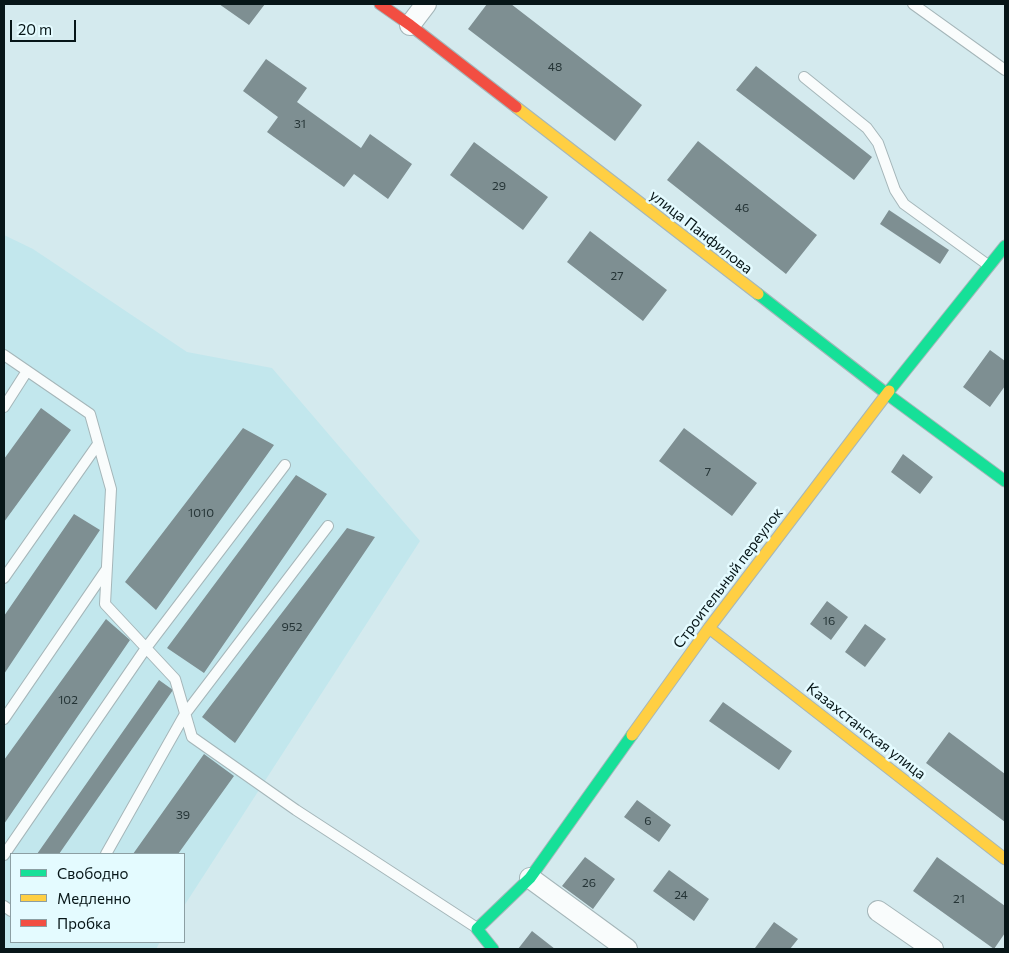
<!DOCTYPE html>
<html>
<head>
<meta charset="utf-8">
<style>
  body { margin:0 }
  #map { position:relative; width:1009px; height:953px; overflow:hidden; background:#d4eaee; font-family:Commissioner,sans-serif }
  canvas { display:block }
  .frame { position:absolute; inset:0; border:5px solid #071618; pointer-events:none }
  .legend { position:absolute; left:10px; top:853px; width:175px; height:90px; box-sizing:border-box; background:#e4fbff; border:1px solid #8c9fa3; margin:0; padding:6px 9px; list-style:none; font-size:15px; color:#071618 }
  .legend li { display:flex; align-items:center; gap:10px; height:25px }
  .legend b { width:25px; border:1px solid #8c9fa3 }
  .scale { position:absolute; left:10px; top:20px; width:66px; height:22px; box-sizing:border-box; border:2px solid #071618; border-top:0; padding-left:6px; font-size:15px; line-height:18px; white-space:nowrap; color:#071618; -webkit-text-stroke:4px #e4fbff; paint-order:stroke }
</style>
</head>
<body>
<div id="map">
<canvas width="1009" height="953"></canvas>
<div class="frame"></div>
<ul class="legend">
<li><b style="height:6px;background:#16e098"></b>Свободно</li>
<li><b style="height:6px;background:#ffcf43"></b>Медленно</li>
<li><b style="height:6px;background:#f24e42"></b>Пробка</li>
</ul>
<div class="scale">20 m</div>
</div>
<script>
const c = document.querySelector('canvas').getContext('2d');
c.lineJoin = 'round';
function paint(path, color) {
  c.fillStyle = color;
  c.fill(path, 'evenodd');
}
function poly(rows) {
  const path = new Path2D();
  for (const r of rows) {
    path.moveTo(r[0], r[1]);
    for (let i = 2; i < r.length; i += 2) path.lineTo(r[i], r[i + 1]);
  }
  return path;
}
function trace(path, color, width, dash) {
  c.strokeStyle = color;
  c.lineWidth = width;
  c.lineCap = dash ? 'butt' : 'round';
  c.setLineDash(dash || []);
  c.stroke(path);
}
function drawText(font, color, halo, rows, align = 'center') {
  c.font = font + ' Commissioner,sans-serif';
  c.lineWidth = 5;
  c.setLineDash([]);
  c.textBaseline = 'middle';
  c.strokeStyle = halo;
  c.fillStyle = color;
  for (const [text, x, y, turn = 0] of rows) {
    c.save();
    c.translate(x, y);
    c.rotate((+turn || 0) * Math.PI / 180);
    c.textAlign = isNaN(turn) ? turn : align;
    if (halo) c.strokeText(text, 0, 0);
    c.fillText(text, 0, 0);
    c.restore();
  }
}
paint(poly([
  [4,235,33,249,187,352,272,368,420,541,184,906,184,854,11,854,11,942,160,942,156,949,4,949]
]), '#c2e7ed');
paint(poly([
  [219,4,265,4,249,25],
  [487,4,511,4,642,105,615,141,468,29],
  [266,59,307,88,297,102,361,148,370,134,412,164,388,199,354,174,344,187,267,132,278,117,243,91],
  [756,66,872,157,854,180,736,90],
  [698,141,817,235,786,274,667,180],
  [474,142,548,197,523,230,450,175],
  [889,210,949,250,940,264,880,224],
  [590,231,667,290,643,321,567,262],
  [990,350,1005,361,1005,386,990,407,963,387],
  [41,408,71,430,4,522,4,459],
  [243,428,274,445,156,610,125,582],
  [684,428,757,483,732,516,659,461],
  [903,454,933,477,920,494,891,472],
  [296,475,327,494,204,673,167,648],
  [74,514,100,530,4,674,4,616],
  [347,528,375,537,235,743,202,717],
  [827,601,848,617,831,640,810,624],
  [106,619,130,640,4,824,4,760],
  [865,624,886,639,865,667,845,652],
  [159,680,173,690,59,854,37,854],
  [723,702,792,751,779,770,709,721],
  [949,732,1005,774,1005,822,926,763],
  [204,754,234,776,178,854,133,854],
  [637,800,671,825,659,842,624,817],
  [585,857,615,879,593,909,562,886],
  [937,857,1005,906,1005,933,994,949,913,891],
  [669,870,709,899,694,921,653,891],
  [774,922,798,939,790,949,757,949,755,948],
  [532,931,555,949,518,949]
]), '#7e8f92');
const lane = poly([
  [913,4,1005,70],
  [804,77,867,128,878,143,895,190,904,204,988,265],
  [4,355,90,414,111,489,105,604,175,679,192,737,296,810,477,928],
  [4,407,27,371],
  [4,578,98,444],
  [4,719,106,570],
  [106,854,185,714,328,526],
  [4,855,146,648,285,465],
  [4,906,11,911]
]);
const street = poly([
  [410,25,426,4],
  [530,878,627,949],
  [878,911,933,949]
]);
const fast = poly([
  [758,294,887,394,1005,481],
  [889,391,1005,246],
  [493,949,477,929,530,878,632,735]
]);
const slow = poly([
  [516,107,758,294],
  [709,628,1005,859],
  [632,735,709,628,889,391]
]);
const jam = poly([
  [380,4,410,25,516,107]
]);
trace(lane, '#a5b6b9', 12);
trace(street, '#a5b6b9', 22);
trace(fast, '#a5b6b9', 13);
trace(slow, '#a5b6b9', 13);
trace(jam, '#a5b6b9', 13);
trace(lane, '#f9fcfc', 10);
trace(street, '#f9fcfc', 20);
trace(fast, '#16e098', 11);
trace(slow, '#ffcf43', 11);
trace(jam, '#f24e42', 11);
drawText('12px', '#253436', null, [
  ["48",555,67],
  ["31",300,124],
  ["29",499,186],
  ["46",742,208],
  ["27",617,276],
  ["7",708,472],
  ["1010",201,513],
  ["16",829,621],
  ["952",292,627],
  ["102",68,700],
  ["39",183,815],
  ["6",648,821],
  ["26",589,883],
  ["24",681,895],
  ["21",959,899]
]);
drawText('15px', '#071618', '#e4fbff', [
  ["улица Панфилова",701,232,38],
  ["Строительный переулок",728,578,-53],
  ["Казахстанская улица",866,731,38]
]);
</script>
</body>
</html>
